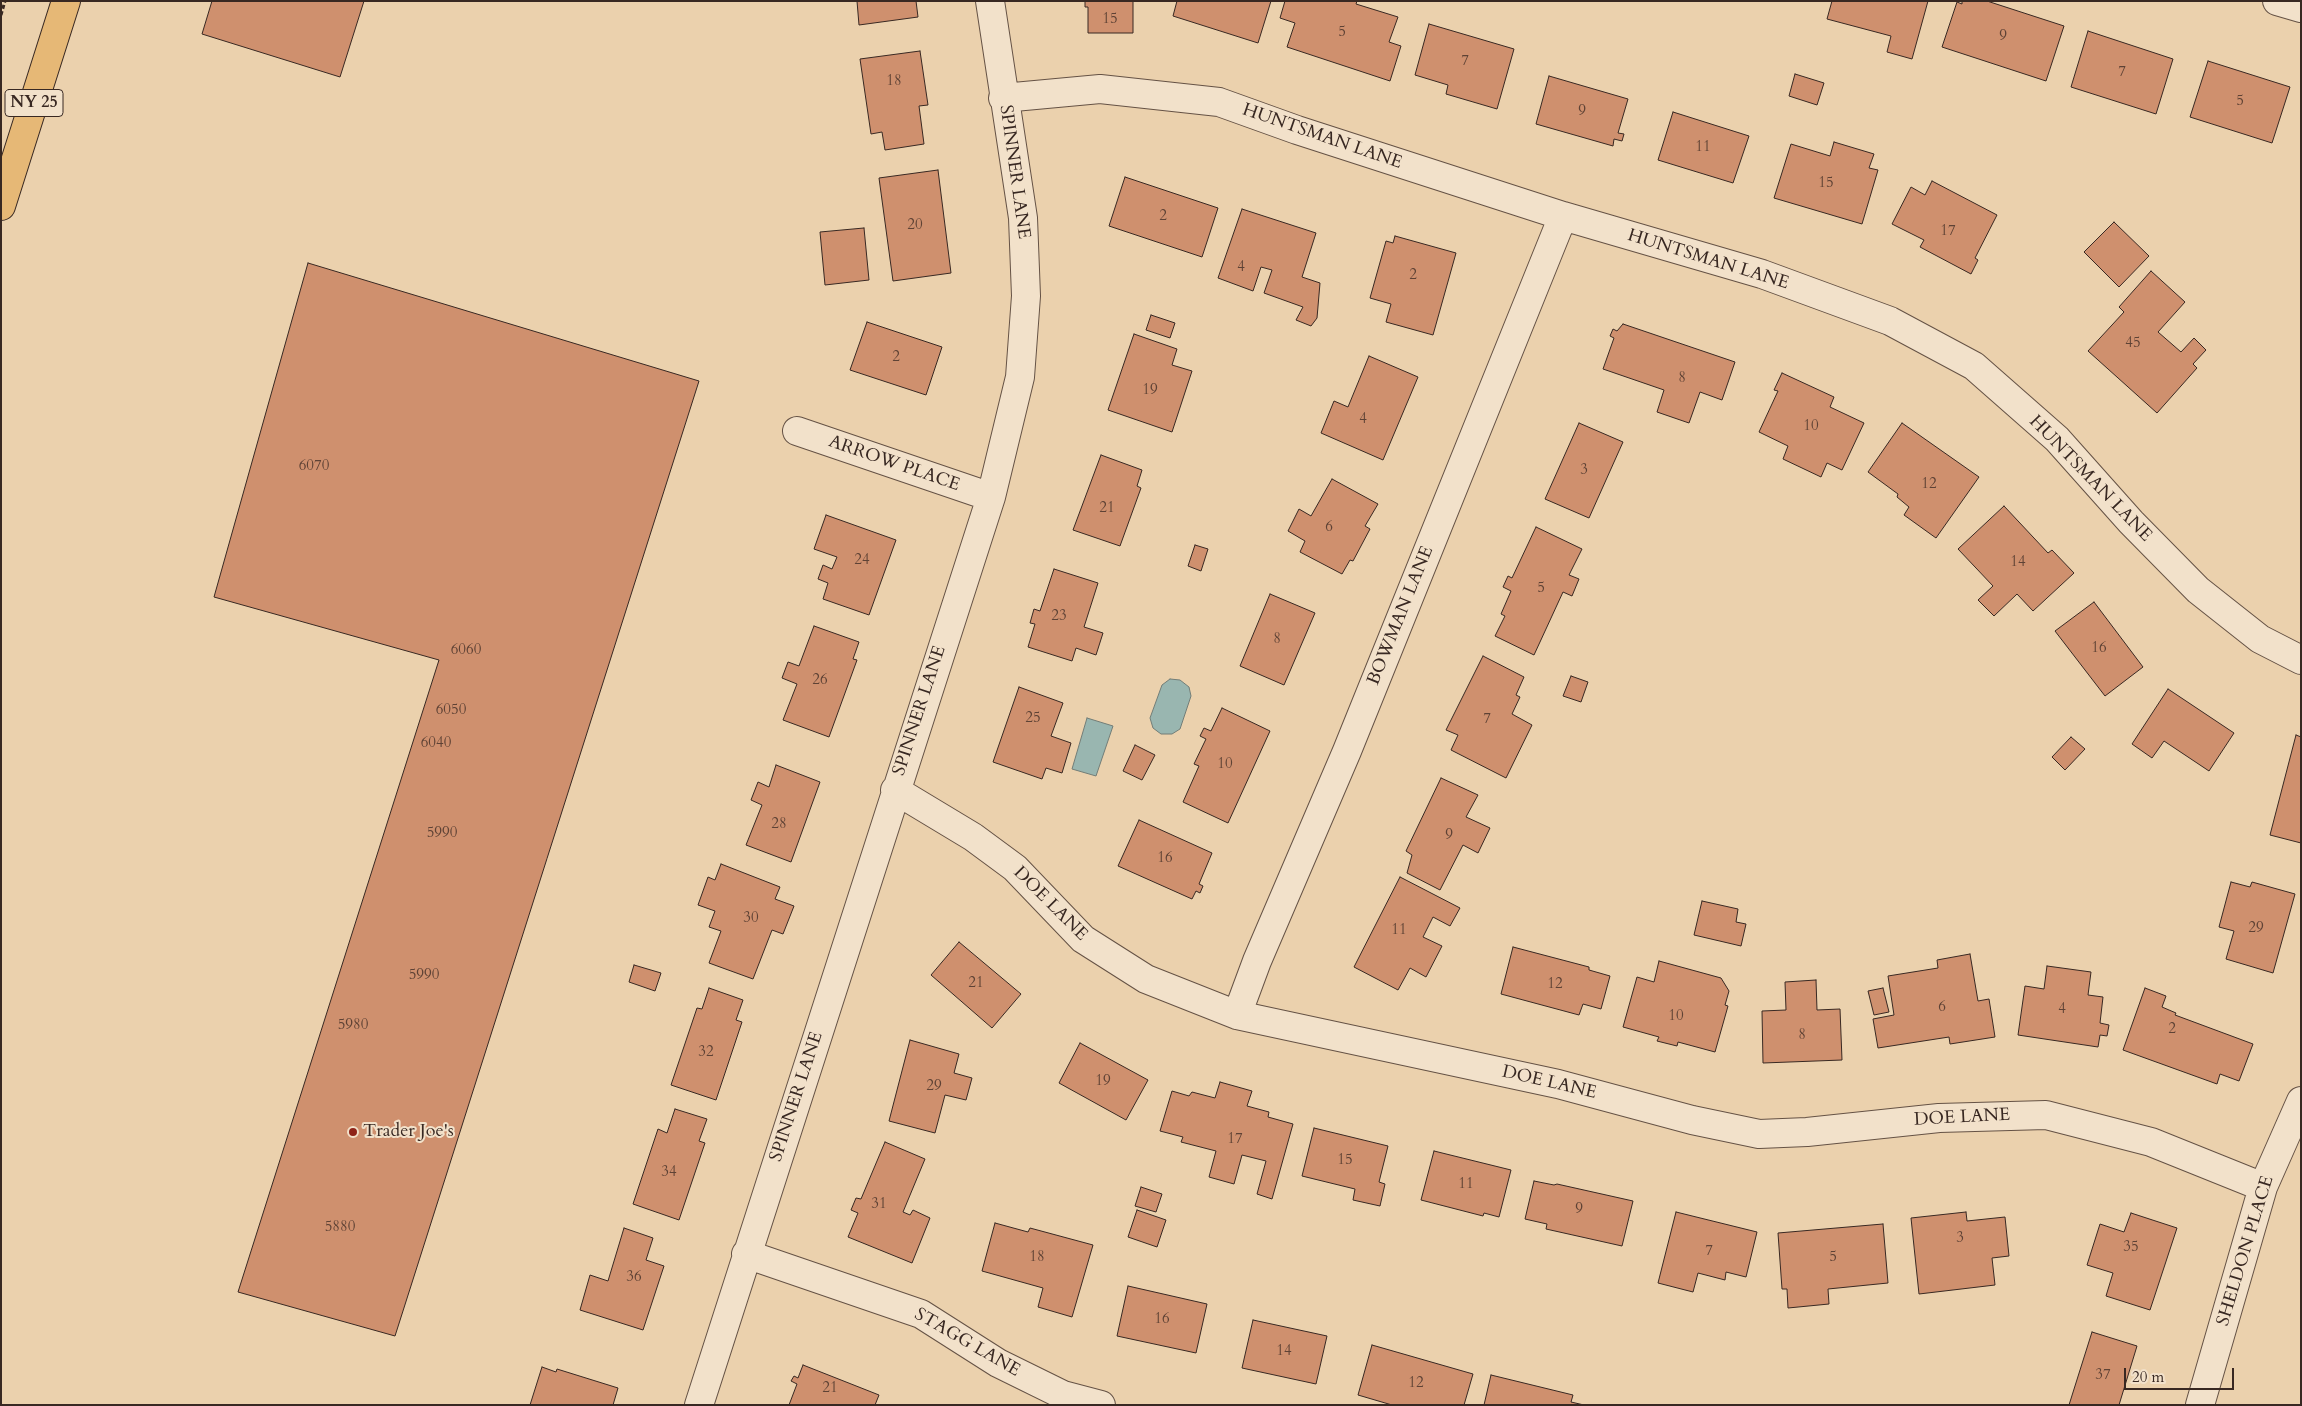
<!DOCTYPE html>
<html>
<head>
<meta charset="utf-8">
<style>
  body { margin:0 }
  #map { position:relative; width:2302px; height:1406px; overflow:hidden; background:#ebd1ad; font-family:Cardo,serif }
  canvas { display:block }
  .frame { position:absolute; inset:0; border:2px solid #382822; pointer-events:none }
  .scale { position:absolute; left:2124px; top:1368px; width:110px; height:22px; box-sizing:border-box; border:2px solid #382822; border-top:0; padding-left:6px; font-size:15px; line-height:18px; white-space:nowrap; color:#382822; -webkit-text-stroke:4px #f2e1ca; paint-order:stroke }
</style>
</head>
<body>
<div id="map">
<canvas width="2302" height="1406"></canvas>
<div class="frame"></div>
<div class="scale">20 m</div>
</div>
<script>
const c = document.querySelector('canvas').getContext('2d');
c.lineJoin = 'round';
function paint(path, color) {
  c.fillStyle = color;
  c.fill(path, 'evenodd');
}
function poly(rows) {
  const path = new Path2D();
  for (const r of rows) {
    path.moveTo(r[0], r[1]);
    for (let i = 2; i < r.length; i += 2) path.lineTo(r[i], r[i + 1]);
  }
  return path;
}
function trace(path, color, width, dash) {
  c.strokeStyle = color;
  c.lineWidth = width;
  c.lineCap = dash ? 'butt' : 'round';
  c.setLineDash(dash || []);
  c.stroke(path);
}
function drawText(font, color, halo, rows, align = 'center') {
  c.font = font + ' Cardo,serif';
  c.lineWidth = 4;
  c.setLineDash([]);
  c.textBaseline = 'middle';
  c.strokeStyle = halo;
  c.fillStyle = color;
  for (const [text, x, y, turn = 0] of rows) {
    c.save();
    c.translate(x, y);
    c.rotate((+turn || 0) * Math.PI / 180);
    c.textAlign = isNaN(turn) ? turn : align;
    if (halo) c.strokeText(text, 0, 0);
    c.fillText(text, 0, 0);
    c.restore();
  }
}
const water = poly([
  [1170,679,1180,680,1189,687,1191,696,1180,729,1172,734,1161,734,1153,728,1150,718,1162,685,1170,679],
  [1087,718,1113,726,1096,776,1072,769,1087,718]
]);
paint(water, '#99b6b0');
trace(water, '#727d77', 1);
const building = poly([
  [212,1,364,1,340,77,202,34,212,1],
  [857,1,916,1,918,17,859,25,857,1],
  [1085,1,1133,1,1133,33,1088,33,1088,7,1085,7,1085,1],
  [1177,1,1271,1,1258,43,1173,16,1177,1],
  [1285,1,1357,1,1356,4,1398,17,1389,42,1401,46,1390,81,1287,47,1295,23,1280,18,1285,1],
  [1832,1,1928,1,1912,59,1887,52,1891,36,1827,19,1832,1],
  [1962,1,1987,1,2064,26,2046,81,1942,47,1957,2,1962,4,1962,1],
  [1429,24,1514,49,1497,109,1446,94,1448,85,1415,75,1429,24],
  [2088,31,2173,59,2156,114,2071,87,2088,31],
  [920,51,928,105,919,106,924,144,885,150,882,132,871,134,860,59,920,51],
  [2208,61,2290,87,2272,143,2190,117,2208,61],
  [1795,74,1824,83,1817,105,1789,96,1795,74],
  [1549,76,1628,99,1618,133,1624,134,1622,141,1614,139,1613,146,1536,124,1549,76],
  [1673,112,1749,136,1733,183,1658,160,1673,112],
  [1834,142,1874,154,1869,168,1878,170,1862,224,1774,198,1791,144,1830,156,1834,142],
  [938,170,951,273,893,281,879,178,938,170],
  [1125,177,1218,208,1202,257,1109,226,1125,177],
  [1932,181,1997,215,1975,258,1978,260,1971,274,1920,247,1924,240,1892,224,1911,187,1925,195,1932,181],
  [1242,209,1316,233,1302,277,1320,283,1317,318,1311,326,1296,320,1303,307,1264,293,1272,270,1261,267,1253,291,1218,278,1242,209],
  [2114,222,2149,256,2119,287,2084,252,2114,222],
  [864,228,869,280,825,285,820,232,864,228],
  [1395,236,1456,253,1433,335,1386,322,1391,304,1370,298,1386,241,1393,243,1395,236],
  [308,263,699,381,395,1336,238,1292,439,660,214,597,308,263],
  [2151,271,2185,302,2158,332,2181,352,2194,338,2206,350,2193,364,2197,368,2157,413,2088,351,2124,312,2119,307,2151,271],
  [1151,315,1175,323,1170,338,1146,330,1151,315],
  [867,322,942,347,926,395,850,370,867,322],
  [1623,324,1735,362,1722,400,1700,392,1689,423,1657,412,1664,390,1603,369,1614,338,1610,336,1613,329,1617,331,1623,324],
  [1134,334,1177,349,1172,365,1192,371,1172,432,1108,410,1134,334],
  [1369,356,1418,377,1383,460,1321,433,1334,401,1348,407,1369,356],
  [1782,373,1834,397,1830,407,1864,423,1842,470,1827,463,1821,477,1783,459,1788,446,1759,432,1778,391,1774,390,1782,373],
  [1579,423,1623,442,1589,518,1545,499,1579,423],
  [1902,423,1979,477,1936,538,1904,515,1909,507,1897,497,1898,494,1868,472,1902,423],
  [1101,455,1142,470,1137,486,1141,488,1120,546,1073,530,1101,455],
  [1332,479,1378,504,1365,526,1370,529,1353,561,1350,560,1342,574,1300,552,1305,541,1288,531,1299,509,1311,516,1332,479],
  [2004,506,2048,553,2052,550,2074,573,2033,611,2017,594,1994,616,1978,600,1993,586,1958,549,2004,506],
  [826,515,896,540,869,615,823,599,828,583,818,579,823,565,832,569,837,557,814,549,826,515],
  [1536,527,1582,549,1569,575,1579,579,1572,596,1563,592,1534,655,1495,636,1505,616,1501,614,1511,591,1503,587,1508,576,1512,578,1536,527],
  [1195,545,1208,549,1201,571,1188,566,1195,545],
  [1054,569,1098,583,1084,627,1103,633,1096,655,1076,648,1072,661,1028,647,1035,624,1030,623,1034,609,1040,611,1054,569],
  [1270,594,1315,613,1284,685,1240,666,1270,594],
  [2094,602,2143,667,2105,696,2055,631,2094,602],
  [814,626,859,642,853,659,857,660,829,737,783,720,797,684,782,678,788,662,799,666,814,626],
  [1483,656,1524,677,1516,695,1520,697,1512,714,1532,725,1506,778,1451,750,1458,735,1446,730,1483,656],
  [1571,676,1588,682,1581,702,1563,696,1571,676],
  [1019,687,1063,703,1051,736,1071,743,1062,773,1046,768,1042,779,993,762,1019,687],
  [2168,689,2234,733,2209,771,2164,741,2152,758,2132,744,2168,689],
  [1222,708,1270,731,1228,823,1183,802,1199,766,1194,764,1206,739,1200,736,1204,728,1211,731,1222,708],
  [2296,735,2301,737,2301,843,2270,835,2296,735],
  [2071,737,2085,749,2065,770,2052,757,2071,737],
  [1135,745,1155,755,1142,780,1123,771,1135,745],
  [776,765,820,782,791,862,746,845,762,805,751,800,758,782,769,787,776,765],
  [1441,778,1478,795,1466,817,1490,828,1478,853,1463,845,1440,890,1407,873,1412,855,1406,851,1441,778],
  [1139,820,1212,853,1199,884,1203,886,1200,893,1196,891,1192,899,1118,866,1139,820],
  [721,864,780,887,775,899,794,906,783,934,772,930,753,979,709,963,721,931,709,927,715,911,698,905,708,877,715,880,721,864],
  [1400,877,1460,908,1450,926,1433,917,1423,937,1442,946,1426,977,1410,968,1398,990,1354,967,1400,877],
  [2231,882,2250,887,2252,882,2295,894,2273,973,2226,959,2234,931,2219,927,2231,882],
  [1702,901,1738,909,1736,922,1746,924,1741,946,1694,935,1702,901],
  [959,942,1021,994,992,1028,931,975,959,942],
  [1513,947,1589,967,1589,970,1610,976,1601,1009,1583,1004,1579,1015,1501,994,1513,947],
  [1970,954,1978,1001,1989,999,1995,1037,1950,1044,1949,1037,1878,1048,1873,1019,1894,1015,1888,976,1938,968,1937,960,1970,954],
  [1659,961,1721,978,1729,991,1725,1005,1728,1006,1715,1052,1678,1042,1677,1046,1657,1041,1659,1037,1623,1027,1637,977,1654,982,1659,961],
  [634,965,661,973,655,991,629,982,634,965],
  [2047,966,2091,972,2088,995,2103,997,2100,1023,2109,1025,2107,1036,2100,1035,2098,1047,2018,1035,2025,986,2044,989,2047,966],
  [1816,980,1817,1010,1840,1009,1842,1060,1763,1063,1762,1011,1786,1010,1785,982,1816,980],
  [709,988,743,1000,736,1020,742,1022,716,1100,671,1085,697,1008,702,1009,709,988],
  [1883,988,1889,1012,1874,1015,1868,991,1883,988],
  [2145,988,2166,996,2162,1007,2176,1013,2175,1015,2253,1044,2239,1081,2220,1074,2217,1084,2123,1050,2145,988],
  [910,1040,959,1054,954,1073,972,1078,966,1100,945,1095,935,1133,889,1121,910,1040],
  [1080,1043,1148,1080,1126,1120,1059,1083,1080,1043],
  [1220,1082,1252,1091,1247,1106,1269,1112,1268,1117,1293,1124,1272,1199,1257,1194,1266,1161,1242,1155,1234,1184,1209,1177,1216,1151,1181,1142,1183,1137,1160,1131,1172,1091,1189,1096,1192,1092,1215,1098,1220,1082],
  [675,1109,707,1119,699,1141,705,1143,679,1220,633,1204,658,1129,667,1133,675,1109],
  [1314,1128,1388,1146,1379,1182,1385,1184,1380,1206,1353,1200,1355,1189,1302,1176,1314,1128],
  [885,1142,925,1159,903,1212,910,1215,913,1210,930,1218,912,1263,848,1237,858,1213,851,1210,856,1198,861,1199,885,1142],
  [1434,1151,1511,1170,1499,1217,1484,1213,1483,1216,1421,1200,1434,1151],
  [1534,1181,1554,1185,1557,1184,1633,1201,1622,1246,1546,1229,1547,1224,1525,1219,1534,1181],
  [1141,1187,1162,1194,1156,1212,1135,1206,1141,1187],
  [1137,1210,1166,1220,1157,1247,1128,1237,1137,1210],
  [1676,1212,1757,1232,1746,1277,1726,1272,1725,1280,1698,1273,1693,1292,1658,1283,1676,1212],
  [1966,1212,1967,1221,2005,1217,2009,1256,1992,1258,1995,1285,1919,1294,1911,1218,1966,1212],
  [2131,1213,2177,1228,2150,1310,2106,1296,2113,1273,2087,1265,2100,1224,2124,1232,2131,1213],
  [995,1223,1028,1232,1030,1228,1093,1245,1072,1317,1038,1307,1043,1288,982,1271,995,1223],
  [1883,1224,1888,1283,1828,1289,1829,1304,1788,1308,1787,1289,1782,1289,1778,1233,1883,1224],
  [624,1228,653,1238,646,1260,664,1266,643,1330,580,1310,590,1275,608,1281,624,1228],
  [1128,1286,1207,1304,1196,1353,1117,1336,1128,1286],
  [1253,1320,1327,1336,1316,1384,1242,1368,1253,1320],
  [2092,1332,2137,1346,2119,1405,2069,1405,2092,1332],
  [1372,1345,1473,1374,1464,1405,1392,1405,1358,1395,1372,1345],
  [803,1365,879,1395,875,1405,789,1405,797,1384,791,1381,794,1376,798,1378,803,1365],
  [542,1367,556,1372,557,1369,618,1388,613,1405,530,1405,542,1367],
  [1491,1375,1573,1395,1571,1402,1584,1405,1484,1405,1491,1375]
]);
paint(building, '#cf906e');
trace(building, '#382822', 1);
const minor = poly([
  [2277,1,2301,8],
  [1003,98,1100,89,1219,102,1297,130,1563,216,1762,274,1890,321,1974,366,2057,439,2131,522,2198,590,2260,639,2301,660],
  [797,431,991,497],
  [895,790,973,837,1015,868,1083,939,1146,979,1237,1015,1558,1084,1692,1120,1759,1134,1807,1132,1939,1118,2046,1115,2151,1142,2263,1187],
  [1237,1015,1257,961,1347,751,1563,216],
  [746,1254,921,1314,998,1363,1063,1395,1101,1405],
  [699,1405,991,497,1020,377,1026,296,1023,218,990,1],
  [2200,1405,2263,1187,2301,1101]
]);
const major = poly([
  [1,206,66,1]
]);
trace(minor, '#655245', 30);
trace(major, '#382822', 30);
trace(poly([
  [1,15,5,1]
]), '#382822', 3, [4, 2.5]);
trace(minor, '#f2e1ca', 28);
trace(major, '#e6b876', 28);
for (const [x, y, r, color] of [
  [353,1132,5,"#8f2418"]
]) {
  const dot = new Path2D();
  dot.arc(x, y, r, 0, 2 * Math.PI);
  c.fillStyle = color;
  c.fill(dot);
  trace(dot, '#f2e1ca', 2);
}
drawText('15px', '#5e4235', null, [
  ["15",1110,20],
  ["5",1342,33],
  ["9",2003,37],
  ["7",1465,62],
  ["7",2122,73],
  ["18",894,82],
  ["5",2240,102],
  ["9",1582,112],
  ["11",1703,148],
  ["15",1826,184],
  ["2",1163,217],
  ["20",915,226],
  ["17",1948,232],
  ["4",1241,268],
  ["2",1413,276],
  ["45",2133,344],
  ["2",896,358],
  ["8",1682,379],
  ["19",1150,391],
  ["4",1363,420],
  ["10",1811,427],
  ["6070",314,467],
  ["3",1584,471],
  ["12",1929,485],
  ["21",1107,509],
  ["6",1329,528],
  ["24",862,561],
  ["14",2018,563],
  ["5",1541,589],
  ["23",1059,617],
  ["8",1277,640],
  ["16",2099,649],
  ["6060",466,651],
  ["26",820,681],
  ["6050",451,711],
  ["25",1033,719],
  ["7",1487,720],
  ["6040",436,744],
  ["10",1225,765],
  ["28",779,825],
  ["5990",442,834],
  ["9",1449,836],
  ["16",1165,859],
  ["30",751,919],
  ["29",2256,929],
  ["11",1399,931],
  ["5990",424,976],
  ["21",976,984],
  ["12",1555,985],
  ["6",1942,1008],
  ["4",2062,1010],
  ["10",1676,1017],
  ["5980",353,1026],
  ["2",2172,1030],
  ["8",1802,1036],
  ["32",706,1053],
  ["19",1103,1082],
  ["29",934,1087],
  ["17",1235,1140],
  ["15",1345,1161],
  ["34",669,1173],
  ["11",1466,1185],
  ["31",879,1205],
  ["9",1579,1210],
  ["5880",340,1228],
  ["3",1960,1239],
  ["35",2131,1248],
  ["7",1709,1252],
  ["18",1037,1258],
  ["5",1833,1258],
  ["36",634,1278],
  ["16",1162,1320],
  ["14",1284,1352],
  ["37",2103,1376],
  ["12",1416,1384],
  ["21",830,1389]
]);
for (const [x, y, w] of [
  [34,103,58]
]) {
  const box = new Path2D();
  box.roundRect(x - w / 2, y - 13.5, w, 27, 4);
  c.fillStyle = '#f2e1ca';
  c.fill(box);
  trace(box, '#382822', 1);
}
drawText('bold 16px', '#382822', null, [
  ["NY 25",34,103]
]);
drawText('18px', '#382822', '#f2e1ca', [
  ["HUNTSMAN LANE",1322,137,19],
  ["SPINNER LANE",1014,172,82],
  ["HUNTSMAN LANE",1708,260,17],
  ["ARROW PLACE",894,464,19],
  ["HUNTSMAN LANE",2090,479,46],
  ["BOWMAN LANE",1401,616,-68],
  ["SPINNER LANE",920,711,-72],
  ["DOE LANE",1050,904,45],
  ["DOE LANE",1549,1083,13],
  ["SPINNER LANE",797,1097,-72],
  ["DOE LANE",1962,1118,-3],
  ["SHELDON PLACE",2246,1251,-73],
  ["STAGG LANE",967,1343,30]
]);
drawText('18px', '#382822', '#f2e1ca', [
  ["Trader Joe's",363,1132]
], 'left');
</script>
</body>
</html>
